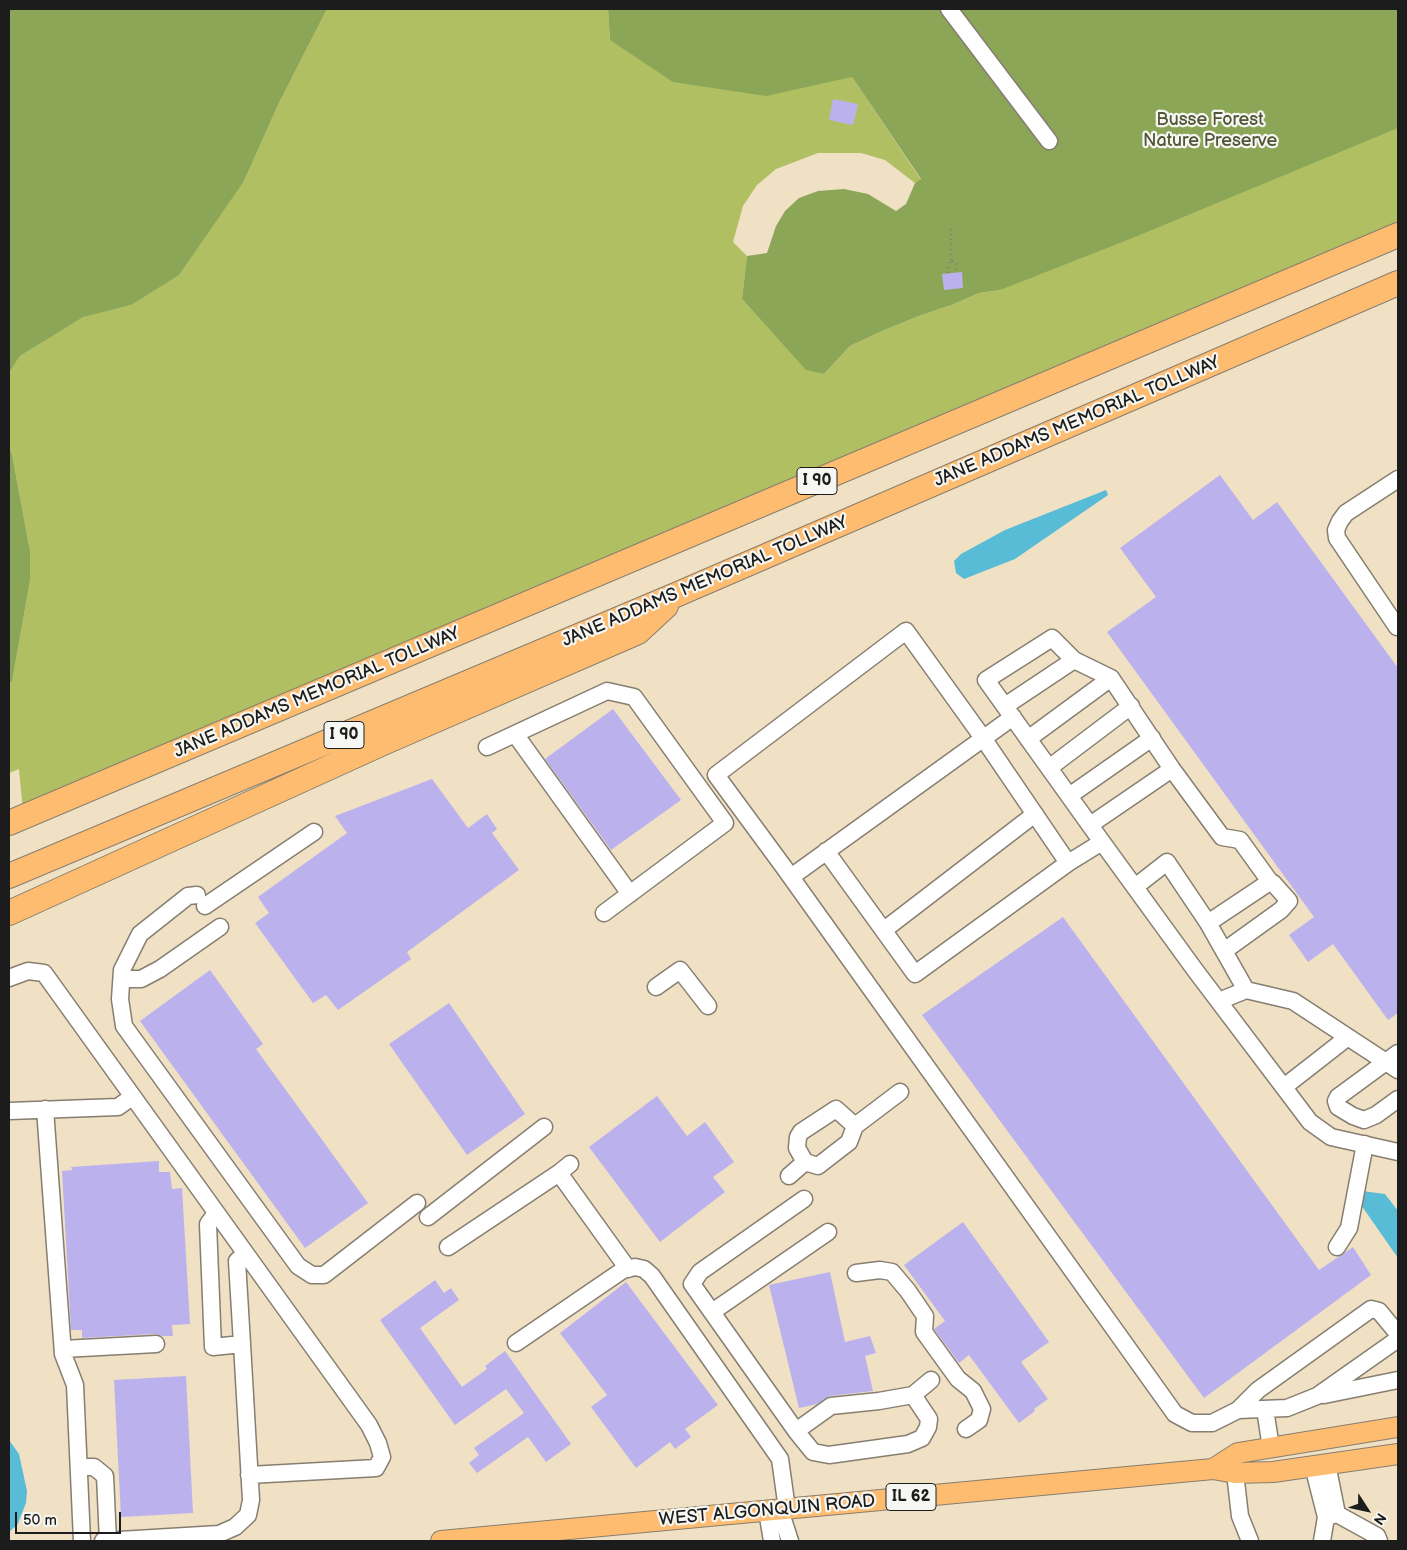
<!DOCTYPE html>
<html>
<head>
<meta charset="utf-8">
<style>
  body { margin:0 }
  #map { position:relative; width:1407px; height:1550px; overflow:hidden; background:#f0e0c4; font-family:"Balsamiq Sans",sans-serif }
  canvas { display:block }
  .frame { position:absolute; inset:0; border:10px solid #1c1c1c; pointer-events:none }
  .north { position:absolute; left:1342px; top:1485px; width:50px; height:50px; -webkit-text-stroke:4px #f6f6f2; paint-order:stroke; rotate:125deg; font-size:14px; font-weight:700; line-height:20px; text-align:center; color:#1c1c1c }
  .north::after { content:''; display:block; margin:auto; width:18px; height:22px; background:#1c1c1c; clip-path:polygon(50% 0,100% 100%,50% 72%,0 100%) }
  .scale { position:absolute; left:15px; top:1512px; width:106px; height:22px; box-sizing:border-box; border:2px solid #1c1c1c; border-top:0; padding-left:6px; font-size:15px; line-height:18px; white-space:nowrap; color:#1c1c1c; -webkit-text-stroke:4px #f6f6f2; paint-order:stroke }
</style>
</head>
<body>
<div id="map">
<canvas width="1407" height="1550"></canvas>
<div class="frame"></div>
<div class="north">N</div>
<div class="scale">50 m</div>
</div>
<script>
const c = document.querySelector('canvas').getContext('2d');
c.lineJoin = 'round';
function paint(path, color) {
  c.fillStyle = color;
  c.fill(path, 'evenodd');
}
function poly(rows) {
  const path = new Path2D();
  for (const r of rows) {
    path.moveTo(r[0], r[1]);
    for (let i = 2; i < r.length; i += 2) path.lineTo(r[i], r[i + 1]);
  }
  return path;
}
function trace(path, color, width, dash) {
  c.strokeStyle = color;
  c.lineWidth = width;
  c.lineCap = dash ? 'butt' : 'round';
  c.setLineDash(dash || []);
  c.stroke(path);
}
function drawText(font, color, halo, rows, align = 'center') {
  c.font = font + ' "Balsamiq Sans",sans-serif';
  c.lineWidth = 4.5;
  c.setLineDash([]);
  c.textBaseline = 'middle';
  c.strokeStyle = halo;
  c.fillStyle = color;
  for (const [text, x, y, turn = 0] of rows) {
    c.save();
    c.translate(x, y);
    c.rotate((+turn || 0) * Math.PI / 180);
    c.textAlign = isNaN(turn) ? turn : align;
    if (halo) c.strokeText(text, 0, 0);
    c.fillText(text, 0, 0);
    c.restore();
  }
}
paint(poly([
  [327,9,608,9,610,40,852,77,921,180,915,183,885,160,861,153,818,153,776,169,757,185,743,206,733,242,747,256,742,299,806,369,824,374,850,346,882,331,919,316,954,304,979,293,1000,290,1398,9,1398,235,23,811,19,769,9,773,9,683,12,682,30,581,30,551,12,454,9,448,9,373,20,356,83,316,131,305,244,181,279,103]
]), '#b0bf62');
paint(poly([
  [9,9,327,9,279,103,244,181,179,275,131,305,83,317,20,356,9,373],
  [608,9,1398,9,1398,128,1135,237,1000,290,979,293,954,304,919,316,882,331,850,346,824,374,806,370,742,299,747,256,767,253,776,226,785,211,799,198,818,191,844,189,868,194,896,211,906,204,915,183,921,179,852,77,766,96,673,82,610,40],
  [9,448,12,454,30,551,30,581,12,682,9,683]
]), '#8ca658');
paint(poly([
  [1106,490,1108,495,1015,559,964,579,956,573,954,561,961,554,1005,530],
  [1362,1191,1385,1194,1398,1211,1398,1258,1359,1202],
  [9,1440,19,1454,27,1491,26,1503,20,1518,18,1524,9,1532]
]), '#58bcd6');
paint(poly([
  [833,99,858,104,853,125,829,120],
  [962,272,963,288,944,290,942,274],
  [1220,475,1253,520,1277,502,1398,668,1398,1013,1388,1020,1333,944,1308,962,1289,935,1314,917,1107,632,1156,597,1120,548],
  [613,709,681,800,611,850,545,759],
  [432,779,468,828,487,814,497,829,492,833,519,870,407,952,411,959,338,1010,326,995,313,1003,255,923,269,913,258,897,347,833,335,816],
  [1063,917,1319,1270,1353,1247,1371,1275,1204,1398,922,1015],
  [210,970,263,1044,256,1049,368,1203,305,1248,140,1021],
  [449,1003,525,1114,467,1155,389,1044],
  [657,1096,687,1136,705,1122,734,1162,713,1177,725,1192,660,1242,589,1147],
  [159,1161,159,1172,170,1172,172,1189,182,1188,190,1324,172,1325,173,1336,162,1336,155,1334,82,1338,82,1330,71,1330,62,1171,72,1170,71,1167],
  [963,1222,1049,1342,1021,1362,1048,1399,1034,1409,1035,1411,1019,1423,969,1355,959,1363,934,1329,945,1321,904,1265],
  [830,1272,845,1342,870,1336,876,1353,865,1356,873,1391,830,1396,817,1404,799,1408,769,1285],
  [435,1280,444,1293,451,1288,459,1300,420,1328,462,1387,487,1369,485,1366,505,1351,571,1444,546,1462,528,1437,477,1473,469,1463,479,1455,474,1448,524,1413,506,1389,455,1425,380,1320],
  [626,1282,718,1405,685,1429,691,1437,675,1449,670,1442,636,1468,591,1407,607,1395,560,1333],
  [186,1376,193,1513,121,1517,114,1380]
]), '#bbb2ed');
const minor = poly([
  [949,9,1049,141],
  [1397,627,1337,538,1336,530,1340,521,1346,513,1398,479],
  [1074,660,1111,678],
  [1005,706,1074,660,1052,638,986,680,1102,842,1195,970,1310,1122,1331,1137,1398,1152],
  [515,734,630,894],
  [1028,739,1111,678,1172,769,1222,837,1240,840,1271,883],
  [487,747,607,691,634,697,725,823,604,913],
  [1049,768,1131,706],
  [1069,796,1152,738],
  [1090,825,1172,769],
  [826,851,915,974,1068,863,1102,842],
  [1068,863,983,738,906,631,716,775,783,866,1175,1414,1192,1423,1212,1423,1238,1410,1287,1408,1317,1396,1398,1339],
  [791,877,1013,717],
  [1135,887,1167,862,1208,923,1246,990],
  [197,895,188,896,140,934,122,970,120,999,124,1026,298,1266,312,1275,324,1275,417,1203],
  [205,906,314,832],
  [1208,923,1268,883,1273,883,1289,901,1281,910,1224,951],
  [884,930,1035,814],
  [9,978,28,971,44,973,369,1425,378,1443,382,1457,376,1468,249,1475],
  [122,979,141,979,160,969,220,927],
  [656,987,680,970,708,1006],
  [1219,1001,1246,990,1293,1001,1398,1070],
  [1398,1053,1338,1097,1336,1101,1338,1107,1353,1116,1364,1120,1376,1115,1398,1099],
  [1284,1087,1348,1037],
  [45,1109,63,1354,75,1385,82,1541],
  [9,1111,118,1107,132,1097],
  [805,1162,797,1148,798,1137,801,1132,836,1109,855,1126],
  [559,1173,628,1269],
  [789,1176,805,1162,818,1166,849,1142,855,1126,900,1092],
  [428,1217,544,1127],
  [448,1247,559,1173,570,1164],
  [1337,1247,1349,1228,1365,1144],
  [856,1273,880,1270,892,1272,908,1291,925,1316,924,1332,958,1379,973,1391,982,1409,979,1420,966,1429],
  [712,1312,828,1232],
  [516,1343,623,1270,635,1267,644,1269,652,1276,780,1459,787,1509],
  [242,1344,237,1261,245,1254],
  [63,1349,156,1344],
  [913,1395,929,1419,928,1427,922,1438,908,1444,829,1455,813,1452,796,1431,831,1406,879,1401,913,1395,931,1380],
  [1324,1395,1398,1380],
  [1265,1409,1271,1448],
  [1238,1410,1258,1390,1371,1309,1379,1311,1398,1334],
  [796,1431,692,1284,700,1272,804,1199],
  [1327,1464,1337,1514],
  [1313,1466,1326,1517],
  [79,1467,94,1467,105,1476,108,1541],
  [1235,1473,1240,1516,1250,1541],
  [780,1510,790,1541],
  [767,1511,772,1541],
  [103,1541,219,1534,235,1527,248,1515,251,1500,242,1344,213,1347,208,1224,216,1213],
  [1322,1541,1326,1517,1337,1514,1377,1536,1379,1541]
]);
const major = poly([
  [1213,1469,1238,1453,1398,1427],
  [441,1541,1213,1469,1235,1473,1273,1472,1398,1454]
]);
const highway = poly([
  [9,823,1398,235],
  [9,876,678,594,1398,283],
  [9,913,383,743,638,632,666,606]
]);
trace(minor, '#867e70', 19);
trace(major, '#867e70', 22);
trace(highway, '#867e70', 26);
trace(poly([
  [951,229,951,260],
  [948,273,948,266,951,260,956,264,957,272]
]), '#867e70', 2.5, [1, 4]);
trace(minor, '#fff', 16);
trace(major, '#febc70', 20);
trace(highway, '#febc70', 24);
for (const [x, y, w] of [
  [817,481,40],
  [344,735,40],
  [911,1497,50]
]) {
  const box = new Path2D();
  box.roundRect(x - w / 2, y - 13.5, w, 27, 4);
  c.fillStyle = '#f6f6f2';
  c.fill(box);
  trace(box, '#1c1c1c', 1);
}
drawText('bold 16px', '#1c1c1c', null, [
  ["I 90",817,481],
  ["I 90",344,735],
  ["IL 62",911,1497]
]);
drawText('18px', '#505534', '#f6f6f2', [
  ["Busse Forest",1210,120],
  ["Nature Preserve",1210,141]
]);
drawText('18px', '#1c1c1c', '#f6f6f2', [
  ["JANE ADDAMS MEMORIAL TOLLWAY",1077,422,-23],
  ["JANE ADDAMS MEMORIAL TOLLWAY",705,582,-23],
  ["JANE ADDAMS MEMORIAL TOLLWAY",317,693,-23],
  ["WEST ALGONQUIN ROAD",767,1511,-5]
]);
</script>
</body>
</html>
